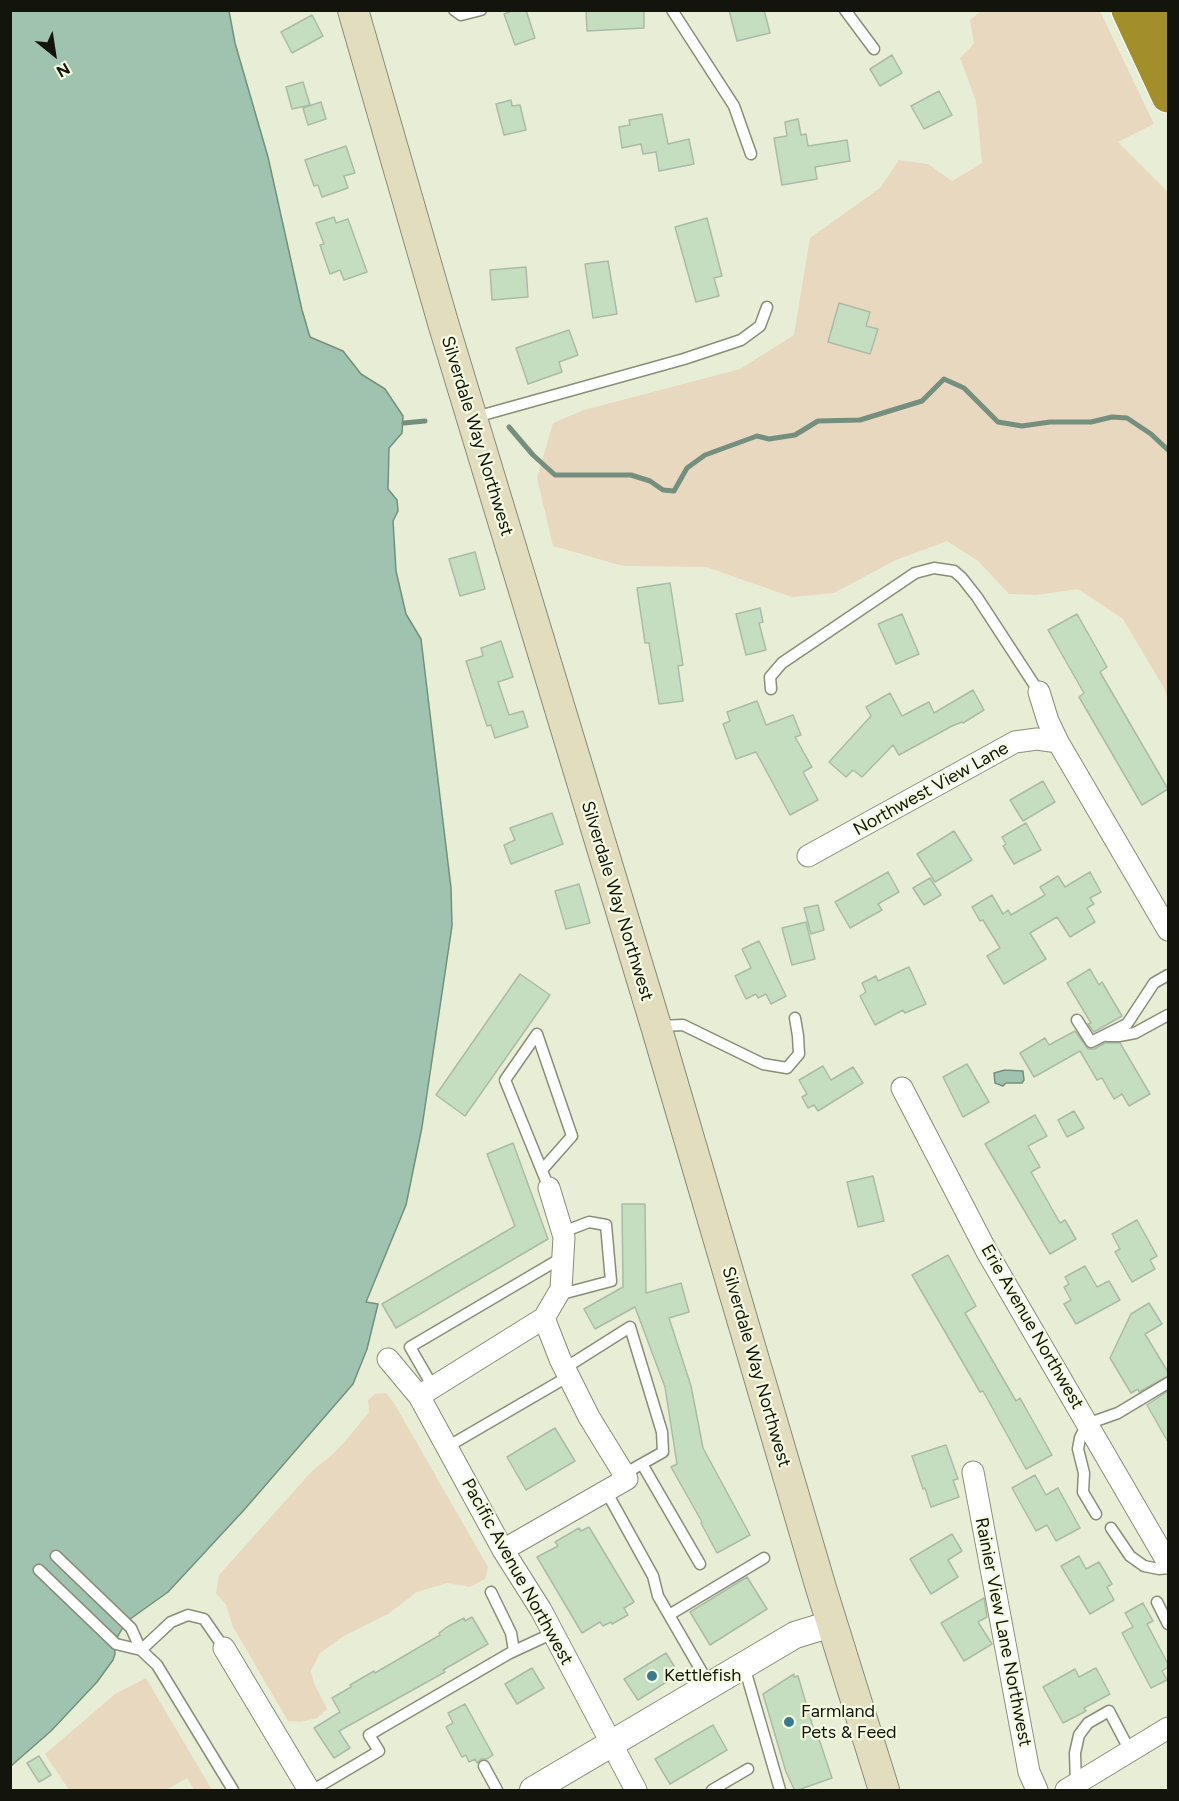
<!DOCTYPE html>
<html>
<head>
<meta charset="utf-8">
<style>
  body { margin:0 }
  #map { position:relative; width:1179px; height:1801px; overflow:hidden; background:#e8eed5; font-family:Figtree,sans-serif }
  canvas { display:block }
  .frame { position:absolute; inset:0; border:12px solid #13150c; pointer-events:none }
  .north { position:absolute; left:24px; top:24px; width:60px; height:60px; -webkit-text-stroke:4px #f5fce2; paint-order:stroke; rotate:150deg; font-size:16px; font-weight:700; line-height:24px; text-align:center; color:#13150c }
  .north::after { content:''; display:block; margin:auto; width:21px; height:27px; background:#13150c; clip-path:polygon(50% 0,100% 100%,50% 72%,0 100%) }
</style>
</head>
<body>
<div id="map">
<canvas width="1179" height="1801"></canvas>
<div class="frame"></div>
<div class="north">N</div>
</div>
<script>
const c = document.querySelector('canvas').getContext('2d');
c.lineJoin = 'round';
function paint(path, color) {
  c.fillStyle = color;
  c.fill(path, 'evenodd');
}
function poly(rows) {
  const path = new Path2D();
  for (const r of rows) {
    path.moveTo(r[0], r[1]);
    for (let i = 2; i < r.length; i += 2) path.lineTo(r[i], r[i + 1]);
  }
  return path;
}
function trace(path, color, width, dash) {
  c.strokeStyle = color;
  c.lineWidth = width;
  c.lineCap = dash ? 'butt' : 'round';
  c.setLineDash(dash || []);
  c.stroke(path);
}
function drawText(font, color, halo, rows, align = 'center') {
  c.font = font + ' Figtree,sans-serif';
  c.lineWidth = 4.5;
  c.setLineDash([]);
  c.textBaseline = 'middle';
  c.strokeStyle = halo;
  c.fillStyle = color;
  for (const [text, x, y, turn = 0] of rows) {
    c.save();
    c.translate(x, y);
    c.rotate((+turn || 0) * Math.PI / 180);
    c.textAlign = isNaN(turn) ? turn : align;
    if (halo) c.strokeText(text, 0, 0);
    c.fillText(text, 0, 0);
    c.restore();
  }
}
paint(poly([
  [981,11,1100,11,1154,124,1118,142,1168,192,1168,700,1164,688,1123,619,1078,589,1036,595,1009,594,978,561,947,541,896,560,834,593,792,597,706,567,623,566,553,546,537,478,553,423,584,410,740,369,794,335,810,238,880,188,899,160,928,164,952,181,982,163,976,101,960,58,974,44,970,20],
  [386,1393,394,1403,488,1567,485,1579,470,1587,447,1583,417,1592,388,1614,344,1636,320,1653,311,1671,314,1683,327,1709,317,1718,300,1722,288,1721,233,1627,226,1605,216,1593,219,1575,312,1471,334,1453,347,1439,369,1412,368,1400,375,1394],
  [146,1678,212,1790,194,1790,187,1778,166,1790,69,1790,45,1754,115,1694]
]), '#e8d8c0');
const water = poly([
  [11,11,229,11,235,43,268,157,302,310,310,337,343,351,361,374,385,389,403,416,402,433,389,448,388,489,397,500,398,511,393,521,396,571,406,614,421,639,451,888,452,926,422,1127,406,1205,366,1302,378,1304,367,1349,353,1384,244,1510,168,1592,126,1622,114,1643,115,1654,113,1660,97,1682,51,1731,11,1766,11,11],
  [1005,1070,1023,1071,1024,1080,1022,1083,1006,1083,1003,1086,995,1083,994,1073,1005,1070]
]);
paint(water, '#9fc3af');
trace(water, '#758f7e', 1.5);
trace(poly([
  [404,423,425,421],
  [509,427,533,455,555,475,631,475,650,481,663,490,674,491,687,468,705,455,757,436,769,439,795,435,818,421,860,420,922,401,944,379,964,388,998,422,1022,426,1050,422,1091,422,1112,417,1127,418,1151,434,1168,450]
]), '#758f7e', 5);
const building = poly([
  [514,10,526,10,535,38,515,45,504,14,514,10],
  [586,10,644,10,644,28,587,31,586,10],
  [729,10,764,10,770,33,737,41,729,10],
  [312,15,323,36,292,53,281,32,312,15],
  [892,55,902,73,880,86,870,69,892,55],
  [303,82,310,105,292,109,286,87,303,82],
  [939,91,952,115,924,129,911,106,939,91],
  [511,100,512,106,520,105,526,130,504,135,496,104,511,100],
  [321,102,326,119,308,125,303,108,321,102],
  [662,114,668,144,689,139,694,164,659,171,656,152,643,154,641,144,622,148,619,127,630,125,629,120,662,114],
  [798,119,801,135,806,134,808,146,847,140,850,161,815,167,817,179,782,185,774,138,787,136,785,122,798,119],
  [346,146,355,173,344,176,348,188,322,197,318,185,314,186,305,160,346,146],
  [334,217,336,223,348,219,367,272,344,280,340,270,330,274,320,245,324,244,316,223,334,217],
  [707,218,722,276,714,278,719,296,696,302,675,227,707,218],
  [608,261,617,314,593,318,585,264,608,261],
  [526,267,528,297,492,300,490,270,526,267],
  [839,303,870,312,866,326,878,329,870,354,828,342,839,303],
  [569,330,578,355,559,362,562,372,528,384,516,348,569,330],
  [475,552,485,589,460,596,449,559,475,552],
  [670,583,683,665,678,666,683,701,659,704,649,643,645,643,637,588,670,583],
  [760,608,763,622,759,623,766,650,746,655,736,614,760,608],
  [902,614,919,654,896,664,878,624,902,614],
  [1077,614,1107,667,1100,672,1168,789,1142,805,1079,697,1084,693,1048,630,1077,614],
  [501,641,513,677,498,682,509,715,523,711,528,727,495,738,491,725,487,726,466,661,483,656,481,648,501,641],
  [973,690,984,710,963,723,962,722,952,726,899,755,893,745,862,777,853,770,846,777,829,762,871,716,866,707,890,693,902,716,929,702,934,713,973,690],
  [757,701,766,725,793,715,801,735,795,737,812,767,803,772,818,800,790,815,756,752,736,759,723,724,730,721,727,712,757,701],
  [1043,781,1055,802,1023,821,1010,800,1043,781],
  [552,813,563,844,511,864,504,845,515,840,510,828,552,813],
  [1026,823,1041,850,1014,864,1003,846,1006,844,1002,837,1026,823],
  [954,831,972,860,935,882,917,854,954,831],
  [888,872,899,892,878,904,882,910,850,928,835,902,888,872],
  [1090,872,1101,892,1090,898,1094,904,1087,908,1095,922,1070,937,1057,917,1030,933,1046,959,1004,984,987,956,1000,948,983,920,980,921,972,907,992,895,1003,914,1008,910,1011,915,1045,895,1040,887,1058,876,1065,887,1090,872],
  [930,878,941,895,924,905,913,888,930,878],
  [579,884,590,923,566,929,555,891,579,884],
  [818,905,824,930,811,934,804,908,818,905],
  [806,922,815,959,792,965,782,928,806,922],
  [759,941,786,996,771,1004,766,994,758,998,756,994,746,999,735,976,751,968,742,949,759,941],
  [909,967,926,1004,905,1013,903,1010,875,1025,860,996,866,992,862,983,876,976,878,981,909,967],
  [1090,969,1099,985,1102,982,1122,1016,1094,1032,1088,1024,1091,1023,1067,983,1090,969],
  [520,974,550,995,465,1116,436,1095,520,974],
  [1075,1031,1088,1049,1094,1049,1105,1043,1120,1043,1150,1094,1129,1106,1122,1094,1114,1099,1102,1078,1097,1080,1080,1051,1034,1077,1020,1053,1045,1038,1049,1045,1075,1031],
  [967,1064,989,1102,963,1117,943,1077,967,1064],
  [823,1066,831,1080,853,1067,863,1083,818,1111,814,1105,808,1108,802,1097,807,1094,799,1080,823,1066],
  [1074,1111,1084,1128,1067,1137,1058,1120,1074,1111],
  [1035,1115,1047,1136,1028,1146,1040,1167,1031,1172,1060,1223,1065,1220,1076,1239,1050,1254,985,1144,1035,1115],
  [513,1143,548,1239,396,1328,382,1304,515,1226,487,1154,513,1143],
  [873,1176,884,1221,858,1227,847,1182,873,1176],
  [622,1204,645,1204,646,1293,681,1283,689,1312,669,1318,691,1386,703,1448,750,1535,717,1553,701,1523,702,1522,671,1467,677,1464,665,1387,635,1307,595,1329,584,1309,623,1287,622,1204],
  [1137,1220,1157,1256,1150,1260,1155,1269,1132,1282,1115,1252,1120,1249,1112,1234,1137,1220],
  [948,1255,976,1306,965,1313,1016,1401,1020,1398,1052,1455,1026,1469,983,1391,980,1392,912,1275,948,1255],
  [1085,1266,1097,1287,1109,1281,1120,1300,1076,1324,1064,1304,1071,1300,1064,1287,1069,1284,1065,1277,1085,1266],
  [1149,1303,1162,1324,1145,1334,1168,1372,1168,1376,1139,1392,1138,1389,1131,1393,1110,1358,1131,1314,1149,1303],
  [1168,1391,1168,1442,1147,1405,1168,1391],
  [555,1428,575,1461,526,1490,507,1457,555,1428],
  [946,1445,958,1479,953,1480,959,1497,931,1507,925,1488,923,1489,912,1456,946,1445],
  [1035,1475,1046,1495,1058,1488,1080,1528,1056,1541,1047,1525,1036,1531,1012,1488,1035,1475],
  [589,1527,634,1602,624,1608,628,1615,612,1624,611,1622,603,1626,600,1622,582,1633,537,1557,558,1546,555,1542,579,1528,581,1531,589,1527],
  [952,1534,962,1551,948,1560,958,1577,931,1594,910,1559,952,1534],
  [1079,1556,1086,1569,1099,1562,1112,1584,1107,1587,1114,1600,1090,1614,1061,1566,1079,1556],
  [747,1577,767,1609,710,1645,690,1612,747,1577],
  [984,1598,987,1617,978,1622,992,1644,964,1661,941,1623,984,1598],
  [1143,1603,1153,1621,1147,1624,1168,1664,1168,1667,1162,1671,1167,1680,1151,1688,1122,1633,1133,1627,1125,1613,1143,1603],
  [472,1617,488,1644,443,1670,445,1672,339,1731,350,1748,334,1758,314,1728,340,1712,332,1698,351,1687,350,1685,374,1671,375,1673,440,1635,439,1633,447,1627,464,1618,465,1621,472,1617],
  [666,1653,679,1674,638,1700,624,1679,666,1653],
  [532,1668,544,1688,517,1704,505,1684,532,1668],
  [1096,1668,1110,1694,1084,1708,1086,1711,1063,1723,1043,1687,1075,1669,1079,1677,1096,1668],
  [794,1674,794,1677,798,1676,815,1734,817,1733,832,1778,795,1791,786,1772,763,1694,794,1674],
  [465,1704,493,1755,487,1759,481,1759,477,1763,475,1759,469,1762,466,1755,462,1757,446,1727,453,1723,448,1713,465,1704],
  [713,1725,727,1750,670,1784,655,1759,713,1725],
  [39,1756,51,1775,39,1782,27,1763,39,1756]
]);
paint(building, '#c6dec0');
trace(building, '#aabba7', 1.5);
const service = poly([
  [454,10,461,15,481,10],
  [672,10,734,106,751,154],
  [845,10,874,49],
  [472,418,684,359,741,340,760,326,767,307],
  [771,689,770,677,782,663,915,573,934,568,954,571,962,578,977,597,1039,692],
  [1077,1020,1091,1042,1127,1024,1154,983,1168,975],
  [659,1026,683,1025,763,1064,787,1068,799,1054,798,1036,795,1018],
  [1107,1036,1119,1036,1135,1033,1168,1015],
  [542,1170,572,1136,537,1034,505,1080,549,1188],
  [558,1295,611,1281,606,1225,589,1222,563,1232],
  [565,1368,630,1327,662,1432,663,1452,624,1474],
  [433,1387,410,1347,563,1257],
  [447,1447,569,1376],
  [642,1464,700,1564],
  [606,1491,653,1576,658,1596,710,1686],
  [1096,1514,1083,1492,1084,1473,1078,1449,1080,1438,1087,1424,1118,1413,1168,1383],
  [1111,1528,1130,1556,1144,1566,1159,1569,1168,1568],
  [56,1556,131,1628,141,1650,157,1665,233,1790],
  [39,1570,116,1644,141,1650],
  [491,1592,511,1633,514,1651],
  [1157,1602,1168,1624],
  [669,1615,764,1558],
  [141,1650,171,1622,188,1615,204,1619,224,1648],
  [744,1666,780,1790],
  [484,1766,497,1790],
  [1076,1784,1075,1753,1079,1735,1088,1723,1109,1711,1130,1751],
  [313,1790,379,1751,369,1735,510,1653,553,1633],
  [712,1790,748,1769]
]);
const minor = poly([
  [1039,692,1048,721,1058,742,1168,930],
  [808,856,1015,742,1037,739,1058,742],
  [902,1088,987,1252,1168,1563],
  [388,1359,419,1396,503,1550,541,1610,636,1790],
  [419,1396,544,1318],
  [973,1472,1029,1772,1037,1790],
  [503,1550,627,1479,589,1417,560,1359,544,1318,561,1289,564,1237,549,1188],
  [224,1648,309,1790],
  [1066,1790,1168,1728]
]);
const tertiary = poly([
  [533,1790,795,1635,831,1624]
]);
const secondary = poly([
  [353,10,444,326,656,1026,821,1588,884,1790]
]);
const motorway = poly([
  [1128,10,1168,96],
  [1155,10,1168,42]
]);
trace(service, '#888e77', 13);
trace(minor, '#888e77', 23);
trace(tertiary, '#888e77', 28);
trace(secondary, '#888e77', 32);
trace(motorway, '#fff', 35);
trace(service, '#fff', 10);
trace(minor, '#fff', 21);
trace(tertiary, '#fff', 26);
trace(secondary, '#e3ddc0', 30);
trace(motorway, '#a28f2c', 33);
for (const [x, y, r, color] of [
  [652,1676,6,"#3b798f"],
  [789,1722,6,"#3b798f"]
]) {
  const dot = new Path2D();
  dot.arc(x, y, r, 0, 2 * Math.PI);
  c.fillStyle = color;
  c.fill(dot);
  trace(dot, '#f5fce2', 2);
}
drawText('18px', '#13150c', '#f5fce2', [
  ["Silverdale Way Northwest",477,436,73],
  ["Northwest View Lane",931,789,-29],
  ["Silverdale Way Northwest",617,901,73],
  ["Erie Avenue Northwest",1032,1327,60],
  ["Silverdale Way Northwest",756,1367,74],
  ["Pacific Avenue Northwest",517,1572,61],
  ["Rainier View Lane Northwest",1003,1632,79]
]);
drawText('18px', '#13150c', '#f5fce2', [
  ["Kettlefish",664,1676],
  ["Farmland",801,1712],
  ["Pets & Feed",801,1733]
], 'left');
</script>
</body>
</html>
